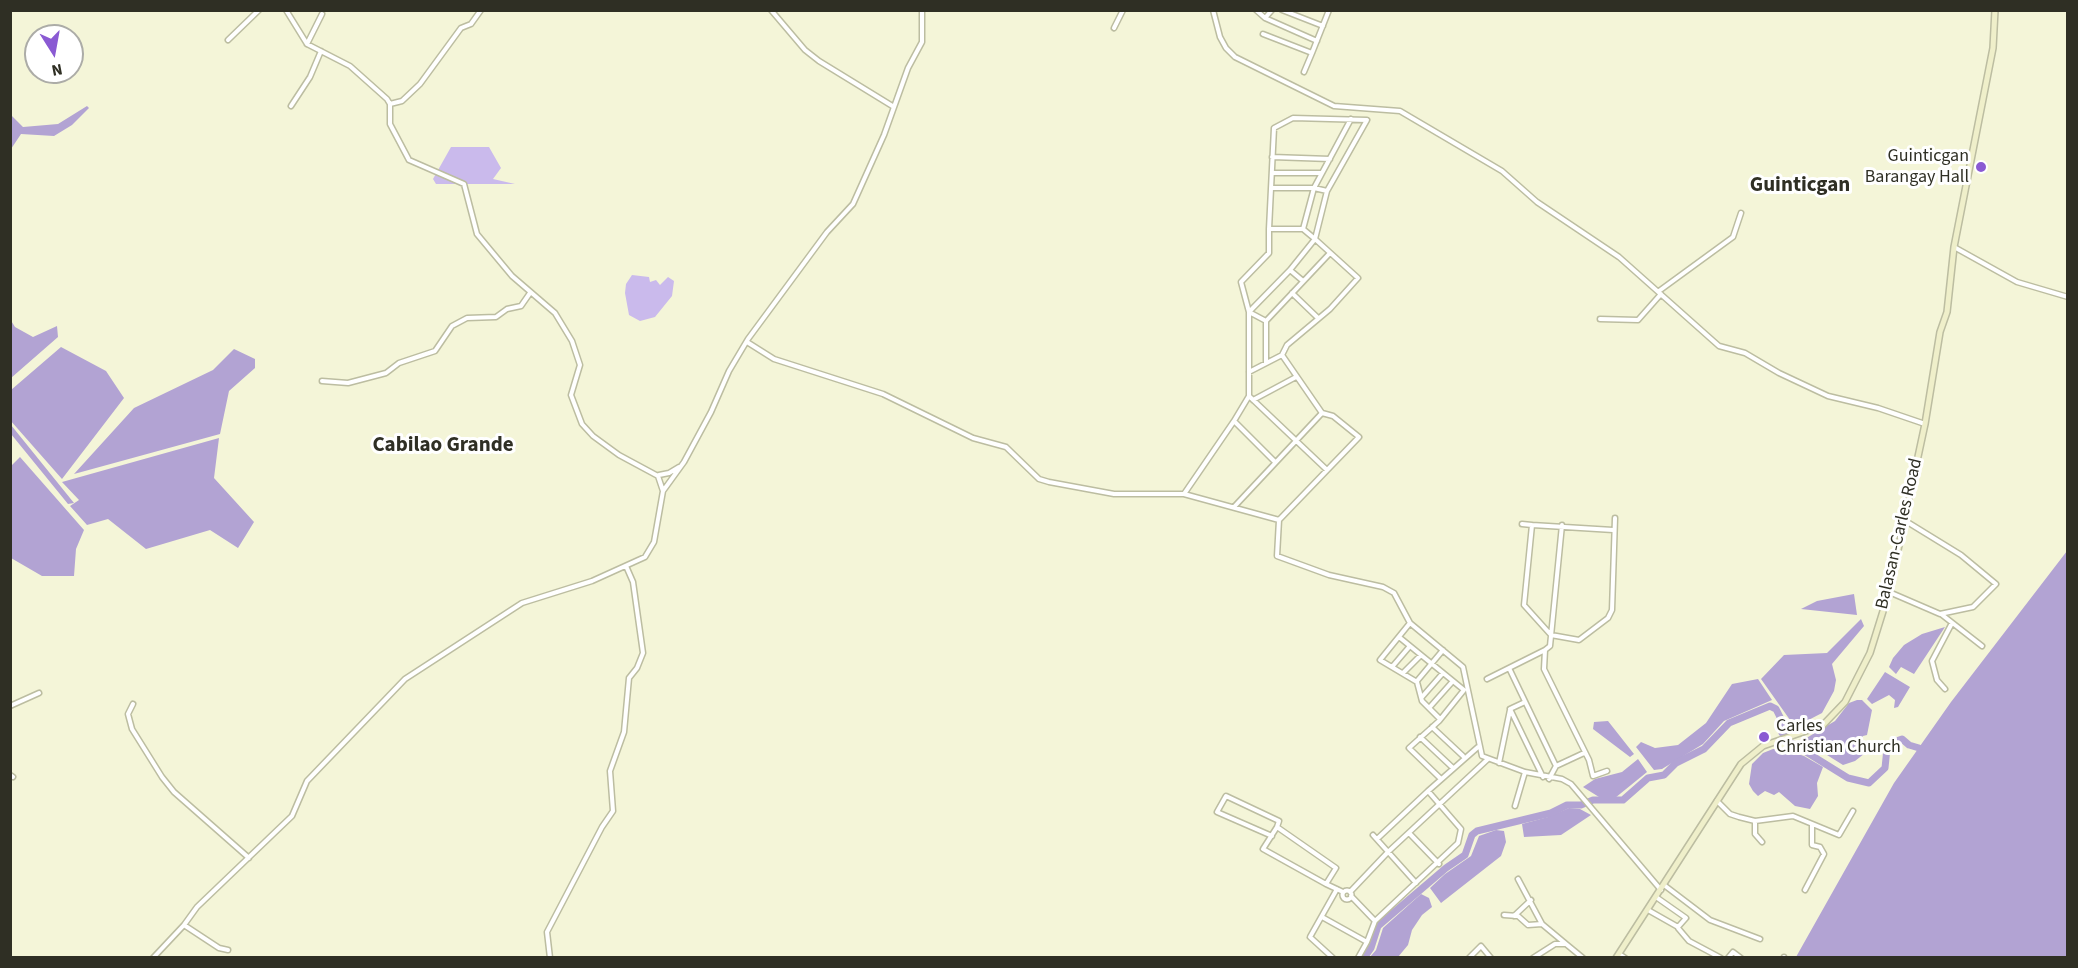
<!DOCTYPE html>
<html>
<head>
<meta charset="utf-8">
<style>
  body { margin:0 }
  #map { position:relative; width:2078px; height:968px; overflow:hidden; background:#f4f5d8; font-family:"Source Sans 3",sans-serif }
  canvas { display:block }
  .frame { position:absolute; inset:0; border:12px solid #2f2f24; pointer-events:none }
  .north { position:absolute; left:24px; top:24px; width:60px; height:60px; box-sizing:border-box; background:#fff; border:2px solid #acaca7; border-radius:50%; rotate:169deg; font-size:16px; font-weight:700; line-height:24px; text-align:center; color:#2f2f24 }
  .north::after { content:''; display:block; margin:auto; width:21px; height:27px; background:#8a5ad3; clip-path:polygon(50% 0,100% 100%,50% 72%,0 100%) }
</style>
</head>
<body>
<div id="map">
<canvas width="2078" height="968"></canvas>
<div class="frame"></div>
<div class="north">N</div>
</div>
<script>
const c = document.querySelector('canvas').getContext('2d');
c.lineJoin = 'round';
function paint(path, color) {
  c.fillStyle = color;
  c.fill(path, 'evenodd');
}
function poly(rows) {
  const path = new Path2D();
  for (const r of rows) {
    if (r.length === 3) {
      path.moveTo(r[0] + r[2], r[1]);
      path.arc(r[0], r[1], r[2], 0, 2 * Math.PI);
      continue;
    }
    path.moveTo(r[0], r[1]);
    for (let i = 2; i < r.length; i += 2) path.lineTo(r[i], r[i + 1]);
  }
  return path;
}
function trace(path, color, width, dash) {
  c.strokeStyle = color;
  c.lineWidth = width;
  c.lineCap = dash ? 'butt' : 'round';
  c.setLineDash(dash || []);
  c.stroke(path);
}
function drawText(font, color, halo, rows, align = 'center') {
  c.font = font + ' "Source Sans 3",sans-serif';
  c.lineWidth = 6;
  c.setLineDash([]);
  c.textBaseline = 'middle';
  c.strokeStyle = halo;
  c.fillStyle = color;
  for (const [text, x, y, turn = 0] of rows) {
    c.save();
    c.translate(x, y);
    c.rotate((+turn || 0) * Math.PI / 180);
    c.textAlign = isNaN(turn) ? turn : align;
    if (halo) c.strokeText(text, 0, 0);
    c.fillText(text, 0, 0);
    c.restore();
  }
}
paint(poly([
  [451,147,489,147,501,168,493,179,515,184,436,184,433,179],
  [632,275,649,277,650,282,656,280,660,285,668,277,674,281,672,296,655,317,640,321,629,315,625,293,626,284]
]), '#cabaec');
paint(poly([
  [87,106,89,108,72,125,54,136,21,134,11,149,11,115,23,127,58,124],
  [10,319,15,327,33,337,57,326,58,337,11,378],
  [61,347,106,371,124,398,62,479,10,420,11,390],
  [234,349,255,359,255,368,229,391,220,434,74,474,134,408,213,370],
  [11,425,74,503,68,504,11,434],
  [219,438,214,478,254,522,238,548,210,530,146,549,108,519,87,525,70,506,79,500,62,482],
  [20,457,84,530,76,549,74,576,42,576,11,558,11,466],
  [2067,551,2067,957,1796,957,1894,783,1951,702],
  [1854,594,1857,615,1801,609,1817,601],
  [1861,619,1864,626,1832,664,1836,680,1834,691,1822,713,1795,727,1761,679,1784,655,1827,653],
  [1945,627,1914,674,1901,667,1896,674,1889,667,1893,658,1904,645,1922,634],
  [1885,672,1910,687,1898,707,1894,708,1895,700,1889,695,1872,704,1867,699],
  [1758,679,1772,700,1724,721,1703,744,1662,769,1654,770,1636,747,1641,742,1655,748,1678,745,1706,723,1732,684],
  [1857,700,1862,700,1872,710,1867,735,1863,736,1861,739,1869,750,1855,761,1843,765,1803,740,1835,721,1849,703],
  [1608,721,1634,754,1630,757,1593,729,1594,722],
  [1773,749,1783,749,1804,756,1823,767,1817,783,1818,796,1810,809,1795,806,1779,792,1774,795,1765,791,1758,796,1753,791,1749,784,1752,764,1763,753],
  [1638,759,1647,772,1615,798,1599,797,1583,787,1595,779,1622,772],
  [1569,808,1580,809,1591,815,1561,835,1524,837,1522,824,1548,817],
  [1496,830,1504,831,1506,842,1501,856,1441,903,1430,888,1445,874,1471,856,1479,836],
  [1421,894,1429,898,1432,907,1422,915,1412,930,1408,945,1398,957,1370,957,1376,950,1383,928]
]), '#b2a3d3');
trace(poly([
  [1364,958,1371,948,1378,926,1446,868,1465,855,1472,835,1477,831,1551,813,1567,805,1581,805,1593,800,1623,800,1648,778,1664,775,1676,763,1704,749,1729,723,1770,706,1776,709,1782,721,1782,733,1790,742,1848,778,1869,783,1885,768,1887,748,1893,742,1902,739,1909,745,1919,748]
]), '#b2a3d3', 7);
const street = poly([
  [771,10,805,50,819,61,894,107],
  [1213,10,1220,37,1226,48,1235,57,1334,106,1400,111,1502,171,1537,202,1619,257,1719,346,1745,353,1779,373,1828,396,1878,408,1925,424],
  [1256,10,1265,18,1272,10],
  [1282,10,1323,26],
  [1265,18,1317,41],
  [1114,28,1123,10],
  [1263,34,1312,53,1329,10],
  [228,40,259,10],
  [307,44,322,14],
  [1304,72,1312,53],
  [390,104,402,101,420,84,461,28,471,24,481,10],
  [291,106,310,77,321,51],
  [1272,157,1330,159],
  [1272,173,1322,173],
  [1271,188,1314,188,1327,191],
  [1303,229,1314,188,1351,119],
  [1954,247,2017,282,2068,297],
  [1290,270,1303,281],
  [1659,291,1733,237,1741,213],
  [1292,293,1318,318],
  [1600,319,1638,320,1661,294],
  [1266,321,1249,312,1241,282,1269,253,1269,229],
  [747,342,774,359,883,394,973,438,1006,447,1039,479,1049,482,1114,494,1184,494,1279,520,1359,437,1333,416,1322,413,1234,507],
  [1282,355,1322,413],
  [1266,363,1266,321,1330,253],
  [322,381,348,383,386,373,399,363,435,351,452,326,467,318,496,317,507,309,521,306,530,293],
  [1249,396,1327,470],
  [1253,400,1296,377],
  [1234,421,1249,396,1249,312,1290,270,1315,239,1327,191,1367,120,1293,118,1274,128,1269,229,1303,229,1315,239,1358,278,1330,309,1287,345,1282,355,1249,372],
  [659,475,669,473,679,467],
  [663,491,684,462,711,412,729,371,748,339,827,232,853,204,884,135,908,68,922,42,922,10],
  [1184,494,1234,421,1275,462],
  [1279,520,1277,556,1329,575,1383,587,1394,593,1410,623,1463,667,1482,756,1525,772,1562,779,1571,784,1661,890],
  [1522,524,1532,525,1524,605,1551,635,1579,640,1608,618,1612,610,1615,518],
  [1532,525,1613,530],
  [1889,592,1940,614,1973,607,1996,584,1961,555,1904,520],
  [1941,614,1982,646],
  [1410,623,1380,660,1417,682,1422,701,1440,719],
  [1399,637,1464,690,1439,721,1409,748,1441,779],
  [1545,650,1550,646,1562,525],
  [1392,667,1410,646],
  [1509,668,1556,766],
  [1403,673,1421,655],
  [1487,679,1545,650,1544,669,1589,760,1593,776,1607,771],
  [1417,681,1443,650],
  [1945,689,1937,680,1932,661,1952,623],
  [1422,697,1443,673],
  [133,704,128,714,132,729,162,777,174,792,249,858],
  [10,706,39,693],
  [1429,708,1453,681],
  [1510,709,1543,777],
  [1510,709,1525,702],
  [1432,727,1463,756],
  [1420,737,1453,768],
  [1499,763,1510,710],
  [10,775,13,777],
  [1549,779,1556,766,1584,753],
  [1428,791,1478,747],
  [1717,801,1730,814,1739,817,1755,821,1793,816,1839,835,1853,811],
  [1515,806,1525,772],
  [1755,821,1755,834,1762,842],
  [1409,833,1439,864],
  [1373,835,1416,883],
  [1272,836,1217,812,1226,796,1279,821,1277,827],
  [1518,879,1542,924,1566,944],
  [1326,884,1336,868,1277,827,1263,849,1326,884,1343,892],
  [1664,885,1710,920,1760,939],
  [1805,890,1824,854,1820,847,1812,845,1812,825],
  [1347,895,4.5],
  [1350,892,1388,852,1488,759],
  [1351,896,1375,921],
  [1648,910,1678,927,1686,918,1656,897],
  [1504,915,1518,916,1528,925,1542,924],
  [1514,916,1531,900],
  [1322,917,1367,942,1375,921,1458,843,1461,829,1428,791,1377,839],
  [184,925,219,948,228,950],
  [1678,928,1689,941,1721,958],
  [1619,954,1625,958],
  [153,958,184,925,197,907,292,816,307,781,405,679,522,603,592,581,645,557,654,542,663,491,658,476,619,455,593,436,582,424,571,395,580,365,572,341,555,313,512,276,477,234,464,184,409,160,390,124,390,104,387,99,350,66,307,44,286,10],
  [550,958,547,932,602,827,613,811,610,771,624,732,629,678,637,668,643,653,633,582,626,566],
  [1333,958,1310,937,1337,889],
  [1358,958,1367,942],
  [1469,958,1481,946,1491,958],
  [1533,958,1555,944,1566,944,1583,958],
  [1728,958,1733,952,1741,958],
  [1784,958,1784,957]
]);
const secondary = poly([
  [1616,958,1741,764,1763,746,1823,725,1845,702,1870,653,1889,592,1925,424,1940,332,1947,312,1954,247,1993,48,1995,10]
]);
trace(street, '#bcbda1', 7);
trace(secondary, '#bcbda1', 8);
trace(street, '#fff', 4);
trace(secondary, '#efefca', 5);
for (const [x, y, r, color] of [
  [1981,167,6,"#8a5ad3"],
  [1764,737,6,"#8a5ad3"]
]) {
  const dot = new Path2D();
  dot.arc(x, y, r, 0, 2 * Math.PI);
  c.fillStyle = color;
  c.fill(dot);
  trace(dot, '#fff', 2);
}
drawText('18px', '#2f2f24', '#fff', [
  ["Guinticgan",1969,157],
  ["Barangay Hall",1969,178],
  ["Carles",1776,727,"left"],
  ["Christian Church",1776,748,"left"]
], 'right');
drawText('18px', '#2f2f24', '#fff', [
  ["Balasan-Carles Road",1900,534,-77]
]);
drawText('bold 21px', '#2f2f24', '#fff', [
  ["Guinticgan",1800,186],
  ["Cabilao Grande",443,446]
]);
</script>
</body>
</html>
